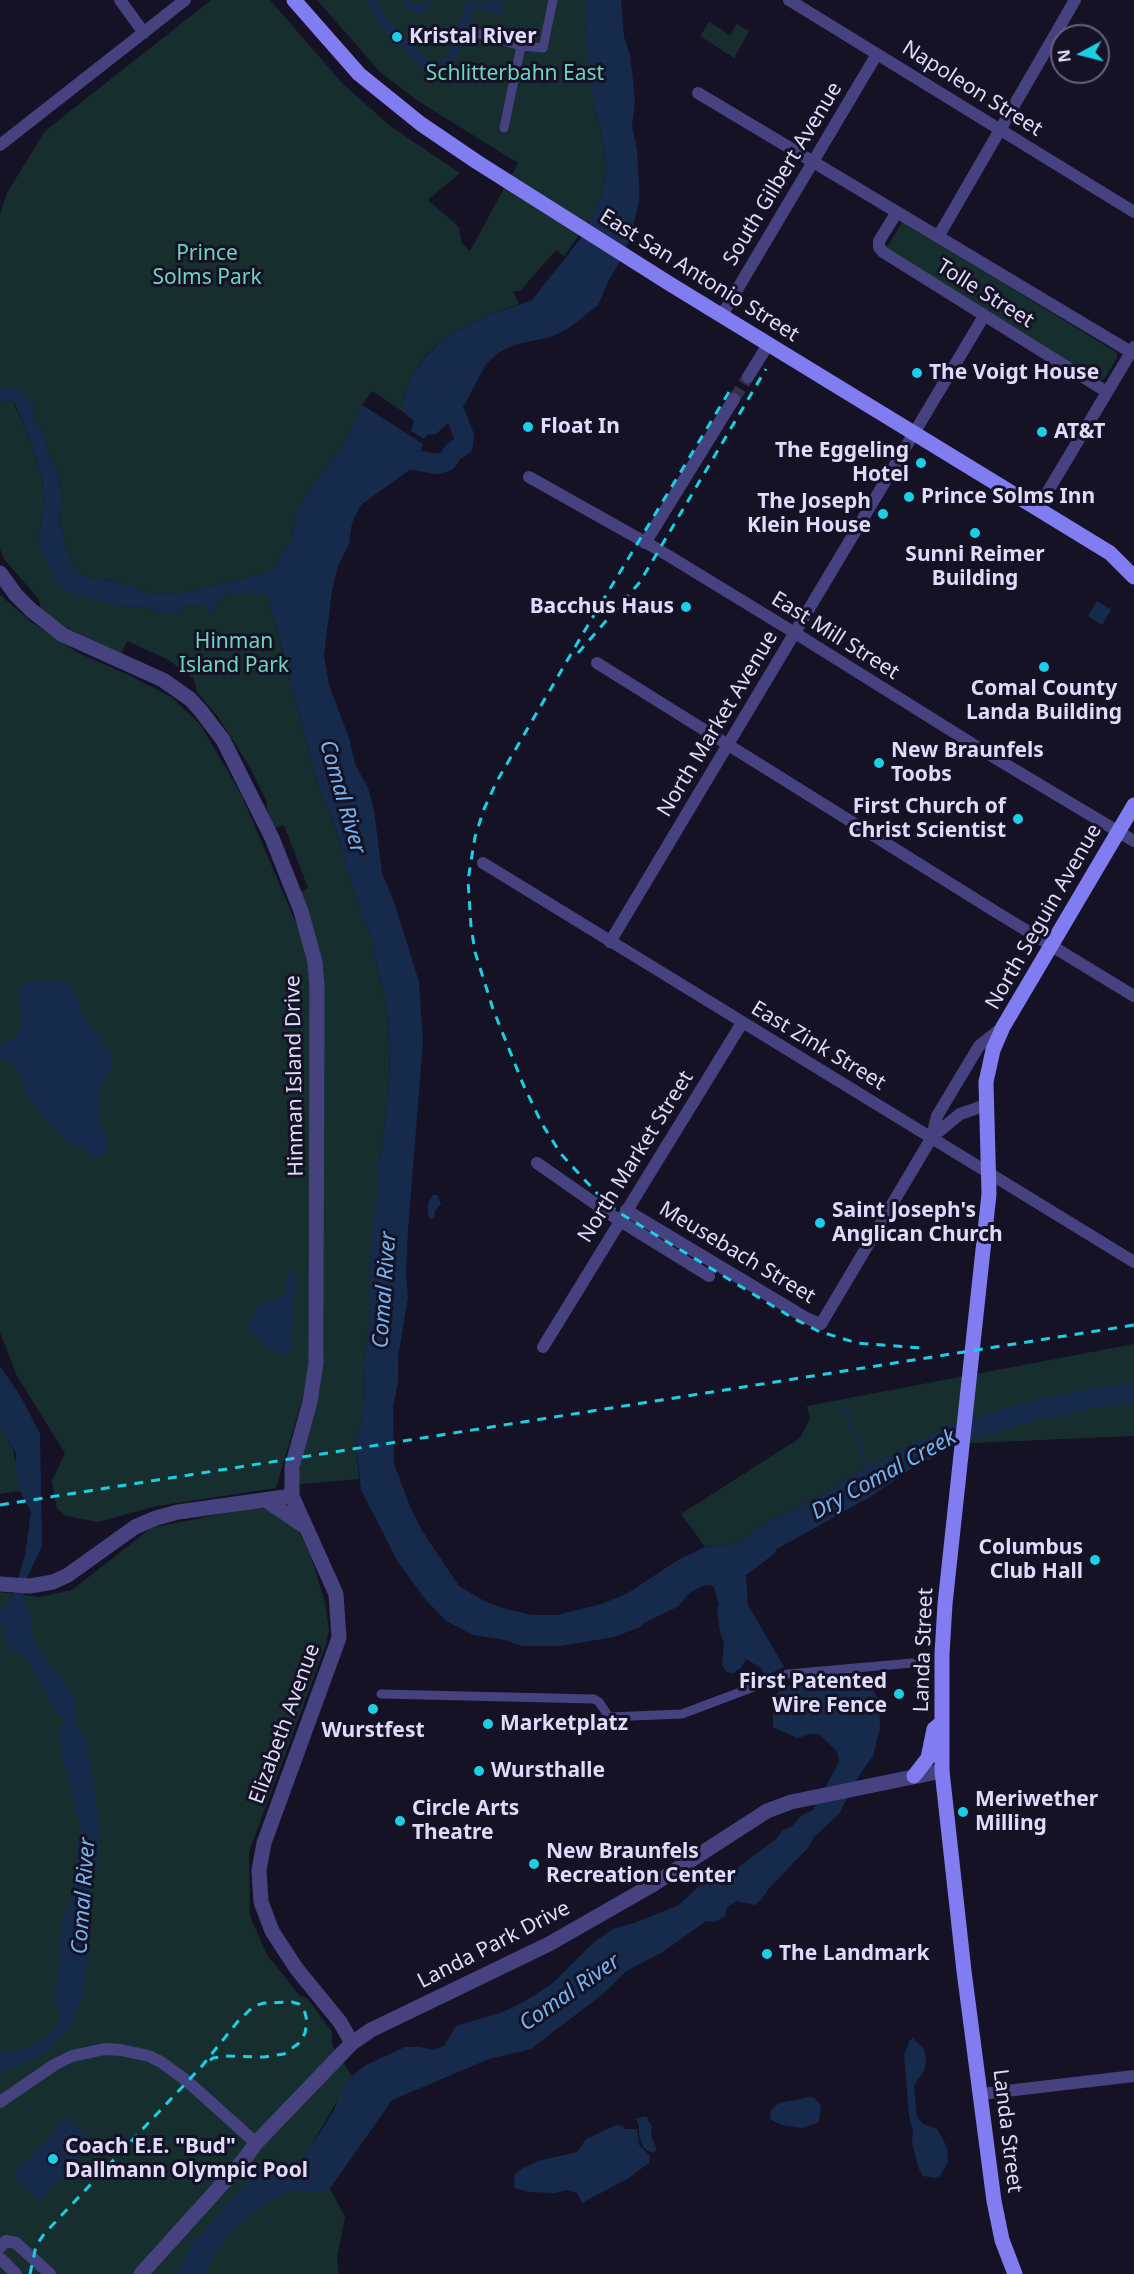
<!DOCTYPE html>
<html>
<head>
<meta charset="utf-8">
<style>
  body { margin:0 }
  #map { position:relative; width:1134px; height:2274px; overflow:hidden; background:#161226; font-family:"Noto Sans",sans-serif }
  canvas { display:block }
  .north { position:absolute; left:1050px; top:24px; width:60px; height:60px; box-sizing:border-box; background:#161226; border:2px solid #66627b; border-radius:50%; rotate:263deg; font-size:16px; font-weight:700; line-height:24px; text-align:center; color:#dfdbfb }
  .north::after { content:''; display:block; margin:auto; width:21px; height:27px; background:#1ccee6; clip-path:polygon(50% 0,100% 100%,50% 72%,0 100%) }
</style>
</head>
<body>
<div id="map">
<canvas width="1134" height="2274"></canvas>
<div class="north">N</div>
</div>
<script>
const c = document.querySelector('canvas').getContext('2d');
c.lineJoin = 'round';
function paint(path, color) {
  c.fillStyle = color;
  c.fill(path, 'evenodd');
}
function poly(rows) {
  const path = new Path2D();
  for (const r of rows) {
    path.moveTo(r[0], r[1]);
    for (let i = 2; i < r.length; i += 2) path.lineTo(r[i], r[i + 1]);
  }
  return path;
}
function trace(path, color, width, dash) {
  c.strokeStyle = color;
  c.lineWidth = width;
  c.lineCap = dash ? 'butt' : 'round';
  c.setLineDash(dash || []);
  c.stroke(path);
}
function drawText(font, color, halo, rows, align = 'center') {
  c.font = font + ' "Noto Sans",sans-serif';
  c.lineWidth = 6;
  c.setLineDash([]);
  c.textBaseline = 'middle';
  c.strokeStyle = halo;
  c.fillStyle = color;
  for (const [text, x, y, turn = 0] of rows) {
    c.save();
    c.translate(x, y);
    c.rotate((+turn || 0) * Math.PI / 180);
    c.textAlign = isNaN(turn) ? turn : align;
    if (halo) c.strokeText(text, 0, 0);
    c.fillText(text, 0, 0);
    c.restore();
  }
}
paint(poly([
  [211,0,270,0,343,84,390,126,460,173,428,200,459,227,462,244,470,251,518,163,418,101,381,73,317,0,585,0,585,25,595,110,602,135,606,166,602,196,592,217,564,256,556,250,520,291,513,291,519,304,487,316,446,337,424,357,414,373,404,396,402,411,372,391,362,405,344,444,305,496,296,514,291,542,274,568,269,572,179,594,149,593,113,581,90,578,73,569,58,518,63,501,57,470,48,453,44,433,34,421,33,405,0,388,0,214,7,193,45,131],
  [709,22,730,35,737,24,749,31,734,58,700,36],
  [903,222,1116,352,1117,358,1104,379,1099,381,886,248],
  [0,401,13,402,29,436,42,476,44,504,38,542,45,556,120,606,146,607,163,613,173,613,186,606,199,605,205,606,208,613,214,611,218,600,231,593,263,593,269,599,317,782,333,820,356,897,370,934,386,1004,390,1049,389,1083,383,1143,378,1164,378,1194,369,1327,364,1360,363,1414,356,1441,359,1479,300,1484,298,1479,304,1448,319,1393,324,1348,324,987,300,893,308,888,284,825,275,828,274,826,267,811,267,802,251,769,218,717,197,692,194,679,167,659,127,641,121,654,69,629,42,611,38,598,4,559,0,549],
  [0,595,34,624,78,653,129,675,171,697,200,724,241,794,299,930,310,972,310,1361,303,1397,276,1488,157,1506,98,1522,67,1516,57,1509,52,1481,65,1453,17,1376,0,1332],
  [1134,1344,1134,1436,947,1444,945,1428,840,1482,825,1493,758,1528,747,1538,733,1544,705,1547,681,1514,800,1438,810,1419,807,1406],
  [0,1422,13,1449,20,1491,0,1494],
  [255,1507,277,1511,296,1526,311,1557,325,1602,329,1630,326,1644,249,1852,250,1916,267,1955,300,1996,307,1998,332,2032,332,2045,352,2076,309,2149,345,2217,337,2258,339,2274,0,2274,0,1592,40,1597,72,1590,151,1528]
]), '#162f2e');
paint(poly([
  [366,0,377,0,386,16,404,37,408,35,413,41,412,44,430,61,435,62,446,58,467,0,482,2,507,0,502,6,504,15,486,11,476,6,453,65,447,70,434,73,422,68,389,36,375,17],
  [401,0,408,0,414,5,420,3,434,2,421,14,409,10],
  [585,0,621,0,624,37,630,55,633,80,635,102,632,126,637,150,639,180,639,201,631,236,621,259,607,284,598,305,569,328,551,337,517,344,498,353,486,364,465,404,456,413,455,417,436,434,427,435,424,439,411,431,414,421,402,411,404,396,414,373,424,358,446,337,487,316,532,300,581,238,602,196,606,166,602,135,595,110,590,79,585,25],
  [0,388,20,389,33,405,34,421,44,433,48,453,57,470,63,501,58,518,73,569,90,578,113,581,149,593,179,594,269,572,274,568,291,542,296,514,305,496,344,444,362,405,423,444,418,457,421,465,408,471,361,505,352,523,349,544,338,566,332,591,324,655,329,685,349,738,355,764,368,788,374,810,382,873,394,902,419,982,423,1041,408,1230,406,1274,408,1298,398,1357,398,1383,393,1406,394,1464,411,1509,421,1529,459,1586,484,1601,506,1609,532,1615,557,1615,602,1604,628,1593,678,1560,705,1547,733,1544,747,1538,758,1528,825,1493,840,1482,945,1427,947,1444,870,1497,777,1549,774,1554,746,1575,748,1605,784,1667,765,1676,761,1668,746,1659,741,1668,733,1673,726,1672,722,1665,724,1643,720,1632,717,1608,719,1606,714,1587,710,1585,700,1587,688,1594,679,1606,644,1623,640,1627,614,1637,561,1646,523,1646,501,1639,473,1635,446,1621,426,1600,398,1562,361,1490,356,1441,363,1414,364,1360,369,1326,370,1246,378,1194,378,1164,383,1143,389,1083,390,1049,386,1004,370,934,356,897,333,820,317,782,269,599,263,593,231,593,218,600,214,611,207,613,205,607,199,605,186,606,173,613,163,613,146,607,120,606,79,596,56,584,38,542,44,504,42,476,29,436,14,402,0,401],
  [1097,601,1111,610,1102,625,1088,616],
  [31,981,70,983,75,991,80,1011,111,1054,113,1060,112,1065,101,1087,98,1100,99,1117,108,1145,108,1152,105,1156,95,1156,71,1143,45,1120,25,1092,19,1072,14,1065,10,1061,0,1060,0,1044,6,1043,14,1038,19,1031,22,1022,18,989,26,982],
  [433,1195,437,1195,441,1204,435,1211,434,1218,430,1219,428,1216,428,1203],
  [292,1270,296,1275,291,1349,289,1353,284,1357,272,1351,261,1342,251,1329,250,1321,258,1307,265,1302,283,1297,286,1291,287,1274],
  [0,1366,21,1397,40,1434,42,1546,27,1578,23,1599,31,1618,32,1634,36,1645,44,1658,67,1684,76,1704,76,1721,87,1744,100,1825,97,1872,87,1895,84,1915,89,1940,89,1960,81,2002,67,2031,49,2049,30,2061,0,2073,0,2053,29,2047,41,2040,56,2028,61,2012,53,2000,61,1961,59,1948,63,1920,65,1912,69,1909,78,1862,79,1822,62,1753,59,1732,64,1719,57,1713,26,1659,19,1651,8,1649,0,1622,0,1611,3,1605,12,1599,25,1555,31,1512,20,1491,15,1467,16,1453,0,1425],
  [867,1680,879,1700,880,1728,873,1756,860,1774,839,1814,814,1837,808,1848,770,1887,761,1900,755,1905,737,1901,727,1907,725,1916,715,1922,706,1921,663,1952,626,1971,604,1993,531,2049,489,2059,392,2100,331,2187,318,2194,317,2192,291,2191,268,2202,231,2231,214,2255,206,2274,176,2274,193,2243,221,2213,259,2167,269,2161,286,2162,302,2158,321,2131,334,2110,340,2094,352,2076,366,2065,405,2047,420,2047,434,2050,444,2046,456,2026,503,2012,525,2001,552,1984,594,1942,613,1929,634,1923,679,1905,712,1874,733,1871,776,1839,783,1830,792,1826,802,1815,813,1810,839,1762,837,1751,819,1734,811,1734,797,1738,773,1727,773,1699,783,1686],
  [913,2038,923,2048,926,2056,925,2069,914,2086,917,2118,924,2124,937,2129,947,2147,948,2162,940,2176,935,2178,923,2176,919,2169,912,2143,913,2131,909,2116,904,2055,910,2040],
  [811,2097,815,2098,821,2106,819,2122,803,2128,781,2125,770,2119,771,2110,779,2103],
  [67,2117,94,2142,39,2201,12,2176],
  [642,2117,648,2117,647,2121,652,2125,651,2136,657,2150,652,2153,644,2148,639,2137,639,2126,636,2119],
  [616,2125,623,2126,624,2129,637,2129,639,2145,650,2156,649,2163,627,2179,582,2203,577,2193,567,2190,554,2193,528,2192,515,2188,514,2183,515,2174,523,2168,538,2161,577,2152,586,2139]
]), '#162a4b');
trace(poly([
  [841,1407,847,1413,849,1425,860,1443,862,1456,868,1470]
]), '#162a4b', 3);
trace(poly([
  [394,457,438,464,447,461,453,452,463,445,464,436,446,390],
  [924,1451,950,1435,1033,1411,1108,1395,1134,1394]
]), '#162a4b', 20);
trace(poly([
  [734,399,748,377]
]), '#343046', 12, [12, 6]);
trace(poly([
  [475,33,521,46,543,48,553,0],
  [504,128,521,46],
  [381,1694,594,1699,599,1702,609,1717,682,1714,788,1674,912,1663]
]), '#46427f', 9);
trace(poly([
  [120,0,144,33],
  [789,0,1134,212],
  [698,93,1131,352],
  [0,145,185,0],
  [897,212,879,241,879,247,883,252,1107,392],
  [938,237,1075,0],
  [722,315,877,54],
  [748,377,769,343],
  [529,477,659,550,795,633,995,758,1134,841],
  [1038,508,1134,347],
  [645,543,734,399],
  [597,663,996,912,1134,996],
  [483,863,1134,1262],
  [610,942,984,316],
  [932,1137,960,1114,986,1105],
  [537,1163,620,1221,709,1276],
  [626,1210,806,1318,821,1324,932,1137,937,1116,979,1046,1003,1027],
  [543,1347,742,1023],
  [981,2094,1134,2076],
  [0,2102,54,2065,72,2056,105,2049,121,2050,149,2056,161,2062,187,2081,256,2143],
  [0,2247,6,2241,16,2243,50,2274],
  [0,2258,16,2274]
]), '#46427f', 12);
trace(poly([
  [0,573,16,595,31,610,63,635,163,680,190,699,201,711,223,740,272,838,301,911,315,962,317,987,316,1363,310,1402,292,1467,292,1496],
  [267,1501,304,1526],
  [0,1584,30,1586,53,1582,68,1575,135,1527,156,1518,178,1512,292,1496,336,1594,339,1638,264,1843,259,1870,261,1902,272,1931,296,1968,340,2022,352,2043],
  [141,2274,243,2161,256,2143,352,2043,371,2030,549,1944,654,1884,767,1811,791,1802,942,1771]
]), '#46427f', 15);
trace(poly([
  [294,0,359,74,421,124,477,162,670,284,1110,553,1134,577],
  [914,1776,928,1758,934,1729,940,1724],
  [1015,2274,1002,2240,994,2201,964,1971,942,1771,942,1654,945,1604,989,1194,986,1082,993,1050,1003,1027,1134,805]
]), '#817cf0', 15);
trace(poly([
  [729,392,585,630,497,781,484,809,475,837,468,880,471,926,475,952,493,1009,523,1084,542,1124,561,1154,605,1202,623,1215,791,1317,818,1331,857,1343,921,1348],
  [578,653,640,582,766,369],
  [0,1505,1134,1325],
  [30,2274,36,2246,44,2234,202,2066,239,2020,254,2006,264,2003,292,2002,299,2004,304,2009,307,2021,305,2033,299,2043,284,2054,264,2057,226,2056,213,2058,202,2066]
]), '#1ccee6', 3, [9, 8]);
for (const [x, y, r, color] of [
  [397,37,6,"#1ccee6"],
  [917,373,6,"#1ccee6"],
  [528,427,6,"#1ccee6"],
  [1042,432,6,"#1ccee6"],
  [921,463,6,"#1ccee6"],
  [909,497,6,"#1ccee6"],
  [883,514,6,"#1ccee6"],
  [975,533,6,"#1ccee6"],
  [686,607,6,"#1ccee6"],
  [1044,667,6,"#1ccee6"],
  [879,763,6,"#1ccee6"],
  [1018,819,6,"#1ccee6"],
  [820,1223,6,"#1ccee6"],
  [1095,1560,6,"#1ccee6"],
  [899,1694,6,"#1ccee6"],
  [373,1709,6,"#1ccee6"],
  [488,1724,6,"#1ccee6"],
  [479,1771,6,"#1ccee6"],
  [963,1812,6,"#1ccee6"],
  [400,1821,6,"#1ccee6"],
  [534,1864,6,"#1ccee6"],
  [767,1954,6,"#1ccee6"],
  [53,2159,6,"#1ccee6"]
]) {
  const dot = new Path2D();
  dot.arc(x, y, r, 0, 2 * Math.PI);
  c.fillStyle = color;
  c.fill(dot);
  trace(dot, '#161226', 2);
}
drawText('bold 21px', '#dfdbfb', '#161226', [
  ["Kristal River",409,37],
  ["The Voigt House",929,373],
  ["Float In",540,427],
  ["AT&T",1054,432],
  ["The Eggeling",909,451,"right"],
  ["Hotel",909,475,"right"],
  ["Prince Solms Inn",921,497],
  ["The Joseph",871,502,"right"],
  ["Klein House",871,526,"right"],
  ["Sunni Reimer",975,555,"center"],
  ["Building",975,579,"center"],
  ["Bacchus Haus",674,607,"right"],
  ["Comal County",1044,689,"center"],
  ["Landa Building",1044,713,"center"],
  ["New Braunfels",891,751],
  ["Toobs",891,775],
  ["First Church of",1006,807,"right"],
  ["Christ Scientist",1006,831,"right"],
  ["Saint Joseph's",832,1211],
  ["Anglican Church",832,1235],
  ["Columbus",1083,1548,"right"],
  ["Club Hall",1083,1572,"right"],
  ["First Patented",887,1682,"right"],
  ["Wire Fence",887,1706,"right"],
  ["Marketplatz",500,1724],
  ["Wurstfest",373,1731,"center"],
  ["Wursthalle",491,1771],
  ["Meriwether",975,1800],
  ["Milling",975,1824],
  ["Circle Arts",412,1809],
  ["Theatre",412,1833],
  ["New Braunfels",546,1852],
  ["Recreation Center",546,1876],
  ["The Landmark",779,1954],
  ["Coach E.E. \"Bud\"",65,2147],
  ["Dallmann Olympic Pool",65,2171]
], 'left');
drawText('21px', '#6ed4bc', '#161226', [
  ["Schlitterbahn East",515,74],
  ["Prince",207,254],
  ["Solms Park",207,278],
  ["Hinman",234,642],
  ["Island Park",234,666]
]);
drawText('21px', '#dfdbfb', '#161226', [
  ["Napoleon Street",972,89,32],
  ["South Gilbert Avenue",783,174,-59],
  ["East San Antonio Street",699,276,32],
  ["Tolle Street",985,294,32],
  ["East Mill Street",835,636,32],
  ["North Market Avenue",718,724,-59],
  ["North Seguin Avenue",1044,917,-60],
  ["East Zink Street",818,1046,31],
  ["Hinman Island Drive",295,1076,-91],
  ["North Market Street",636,1157,-58],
  ["Meusebach Street",737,1253,31],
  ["Landa Street",924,1650,-88],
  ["Elizabeth Avenue",285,1724,-70],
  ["Landa Park Drive",494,1945,-27],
  ["Landa Street",1007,2131,83]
]);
drawText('italic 22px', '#74b4f0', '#161226', [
  ["Comal River",342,797,74],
  ["Comal River",385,1290,-86],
  ["Dry Comal Creek",884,1475,-29],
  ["Comal River",84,1896,-86],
  ["Comal River",570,1993,-35]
]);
</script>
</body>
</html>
